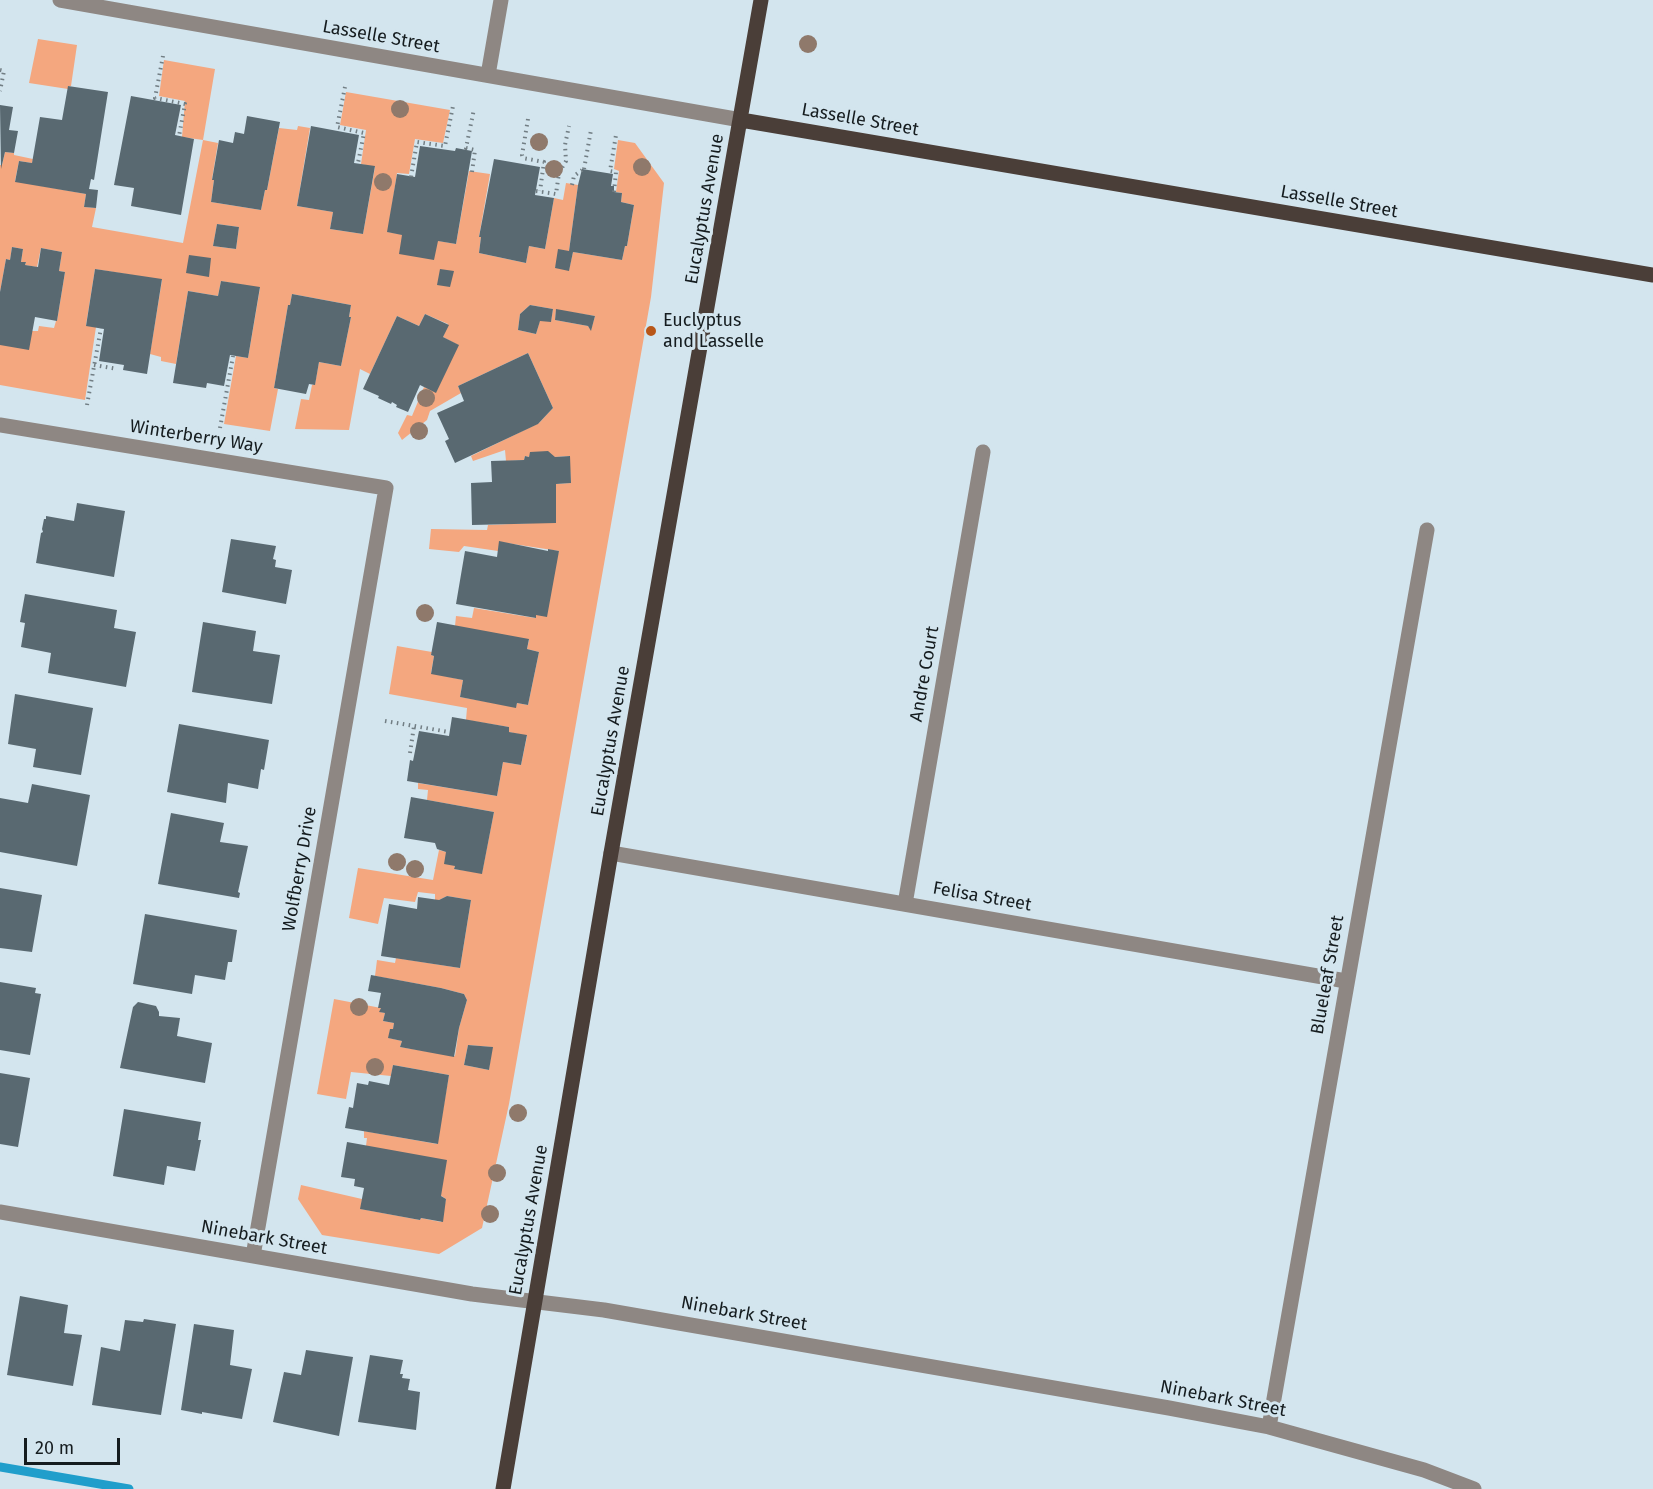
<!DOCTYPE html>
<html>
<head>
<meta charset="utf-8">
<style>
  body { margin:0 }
  #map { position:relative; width:1653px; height:1489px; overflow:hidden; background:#d3e5ee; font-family:"Fira Sans",sans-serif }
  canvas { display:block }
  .scale { position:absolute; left:24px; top:1438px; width:96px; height:27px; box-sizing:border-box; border:3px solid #151c1f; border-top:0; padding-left:8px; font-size:18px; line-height:21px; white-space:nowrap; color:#151c1f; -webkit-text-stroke:4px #d3e5ee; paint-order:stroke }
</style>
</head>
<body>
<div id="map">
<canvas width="1653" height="1489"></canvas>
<div class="scale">20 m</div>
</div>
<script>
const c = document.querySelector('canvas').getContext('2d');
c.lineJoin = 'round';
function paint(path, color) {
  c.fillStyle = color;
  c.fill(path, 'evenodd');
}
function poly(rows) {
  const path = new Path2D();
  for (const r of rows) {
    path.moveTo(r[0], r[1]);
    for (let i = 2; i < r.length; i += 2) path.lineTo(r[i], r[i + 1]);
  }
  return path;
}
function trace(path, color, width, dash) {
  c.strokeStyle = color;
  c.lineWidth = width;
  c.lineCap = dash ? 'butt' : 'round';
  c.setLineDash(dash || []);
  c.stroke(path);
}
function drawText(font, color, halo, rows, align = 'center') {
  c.font = font + ' "Fira Sans",sans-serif';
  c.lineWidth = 6;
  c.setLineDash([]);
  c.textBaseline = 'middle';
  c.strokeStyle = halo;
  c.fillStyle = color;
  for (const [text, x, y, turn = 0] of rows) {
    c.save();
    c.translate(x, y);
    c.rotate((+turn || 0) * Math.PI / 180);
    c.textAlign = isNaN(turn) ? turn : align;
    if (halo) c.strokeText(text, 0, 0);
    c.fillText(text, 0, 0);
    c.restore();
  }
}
paint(poly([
  [38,39,77,45,71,86,68,86,68,89,29,83],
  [164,60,215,69,203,140,218,143,212,179,214,180,211,202,261,210,265,190,267,190,279,128,297,130,298,126,310,128,297,206,333,212,330,229,363,234,375,167,361,164,366,130,340,125,346,92,450,110,443,143,415,139,409,174,397,173,388,232,456,244,469,171,490,174,479,237,481,237,479,253,526,263,529,246,545,249,554,198,563,200,566,183,578,185,569,251,555,267,569,270,573,252,622,260,625,246,627,246,634,205,621,202,622,193,616,192,619,171,614,169,618,140,635,143,664,183,651,297,509,1104,482,1228,439,1254,322,1235,298,1199,301,1185,362,1199,361,1209,420,1220,421,1218,441,1222,446,1199,366,1146,367,1138,364,1138,364,1131,437,1144,449,1075,393,1065,391,1076,351,1072,346,1099,317,1094,334,999,381,1008,380,1012,385,1013,383,1021,394,1023,393,1029,390,1029,389,1038,402,1041,400,1047,455,1056,459,1028,467,1000,464,994,441,988,375,976,377,960,395,963,396,958,460,968,471,900,447,896,439,900,435,900,435,894,418,892,415,902,384,898,378,924,349,918,358,868,433,880,439,850,446,852,455,866,454,869,482,873,494,812,427,800,428,790,418,789,418,783,497,796,503,762,521,765,527,736,509,732,509,727,466,720,467,708,389,694,397,646,432,652,431,655,434,656,431,673,463,680,460,697,516,707,517,703,528,705,539,652,527,649,529,640,455,626,456,616,472,618,474,608,535,618,559,551,500,542,498,551,464,546,459,552,429,549,431,529,487,530,488,525,556,522,556,484,571,483,569,456,555,457,531,452,529,457,525,456,524,460,506,461,505,450,473,461,471,456,539,423,553,408,528,353,458,386,461,393,430,411,427,420,402,440,398,433,407,415,412,416,424,387,436,392,458,345,443,337,448,324,425,314,419,326,397,316,370,374,360,369,349,430,295,429,301,399,309,400,312,385,315,384,319,362,341,366,351,317,349,317,351,305,292,294,290,305,288,305,274,388,278,389,270,431,224,424,236,356,248,358,260,288,221,281,218,296,188,291,176,364,161,361,161,357,150,354,162,280,95,269,86,325,96,327,85,400,0,385,0,345,32,331,38,331,39,326,54,328,56,321,57,321,65,272,59,271,62,252,41,248,37,267,25,265,26,262,21,262,23,249,12,247,10,260,6,259,0,292,0,165,2,165,5,152,14,153,14,155,33,159,32,163,19,161,15,181,86,194,84,207,96,208,92,227,183,243,203,140,182,137,185,101,159,96],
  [217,224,239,227,236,249,213,246],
  [530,305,553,309,551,321,540,320,536,334,518,330,520,314],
  [556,310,595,316,591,330,588,326,555,320],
  [468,1045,492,1047,489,1070,464,1065]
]), '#f4a77f');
trace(poly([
  [0,1467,129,1489]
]), '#209ecb', 9);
paint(poly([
  [68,86,108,92,94,180,91,179,89,189,98,190,96,208,84,207,86,194,15,182,19,161,32,163,40,117,62,120],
  [131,96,181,105,175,135,194,139,181,215,131,206,134,188,114,185],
  [0,105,13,107,9,130,18,131,14,153,5,152,1,169],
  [247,116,280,122,267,190,265,190,261,210,211,202,214,180,212,180,219,140,233,143,235,132,244,134],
  [311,126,359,135,354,163,375,166,363,234,330,229,333,212,297,206],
  [420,146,455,151,456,148,472,151,456,244,438,241,434,260,399,254,402,235,387,232,397,174,415,177],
  [494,159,540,167,535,195,554,198,545,249,529,246,526,263,479,253,481,237,479,237],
  [582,169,613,174,611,186,614,186,614,192,622,193,621,202,634,205,627,246,625,246,622,260,573,252,569,271,555,268,558,249,569,251,578,185],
  [217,224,239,227,236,249,213,246],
  [12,247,23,249,21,262,26,262,25,265,38,267,41,248,62,252,59,271,65,272,57,321,35,317,29,350,0,345,0,292,6,259,10,260],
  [189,255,211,258,209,277,186,273],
  [95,269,162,279,147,374,123,370,124,365,99,361,104,329,86,326],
  [440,269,454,271,450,287,437,285],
  [221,281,260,287,248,358,230,355,224,386,207,383,206,388,173,383,188,291,218,296],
  [292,294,351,305,349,317,351,317,341,366,319,362,315,385,309,384,306,394,274,388,288,305,290,305],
  [530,305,553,309,551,322,540,321,536,334,518,330,520,314],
  [556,309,595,316,591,331,588,326,555,320],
  [425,314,449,325,443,337,459,345,436,393,420,385,408,412,396,407,397,405,392,402,391,404,378,398,379,396,363,389,397,316,419,326],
  [528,353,553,408,538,424,455,463,445,441,449,439,437,413,464,401,458,386],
  [548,451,555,457,570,456,571,483,556,484,556,523,472,525,471,483,492,482,491,461,524,460,525,456,529,457,530,452],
  [77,503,125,511,114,577,36,563,41,533,43,532,42,529,44,519,46,519,46,516,74,521],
  [231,539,276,546,273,559,276,560,275,567,292,570,286,604,222,592],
  [499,541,548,551,548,549,559,551,547,617,536,615,536,618,456,604,465,551,497,557],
  [25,594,117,610,114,628,136,632,126,687,48,673,51,653,21,647,25,623,20,622],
  [203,622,256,631,253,651,280,655,272,704,192,692],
  [437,622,529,639,527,649,539,652,528,705,517,703,516,708,460,697,463,680,431,674,434,656,431,655],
  [15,694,93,708,81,775,33,767,36,749,8,744],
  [452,717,509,727,509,732,527,735,521,765,503,762,497,796,407,781,410,760,413,761,419,731,449,736],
  [179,724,269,740,264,770,261,769,258,789,228,783,226,803,167,792],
  [32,784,90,795,77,866,0,852,0,798,28,803],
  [411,797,494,812,482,874,454,869,455,866,444,864,446,852,437,849,435,843,404,838],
  [171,813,224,823,220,842,248,846,238,892,240,893,239,898,158,884],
  [0,888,42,895,32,952,0,948],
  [447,896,471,900,460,968,381,956,389,904,417,909,418,897,439,900],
  [145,914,237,930,232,962,228,962,225,980,195,975,192,994,133,984],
  [371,975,441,988,464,994,467,1000,459,1028,454,1057,400,1047,402,1041,388,1038,390,1029,393,1029,394,1023,383,1021,385,1013,379,1012,381,1008,378,1008,381,993,368,991],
  [0,982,36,988,35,993,41,994,30,1055,0,1050],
  [138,1002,156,1006,159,1012,159,1016,180,1018,177,1036,212,1043,205,1083,120,1068,133,1007],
  [468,1045,493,1047,489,1070,464,1065],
  [393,1065,449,1075,438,1144,345,1128,349,1107,353,1108,357,1083,368,1085,369,1081,389,1085],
  [0,1073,30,1078,18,1147,0,1144],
  [124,1109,201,1122,198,1140,201,1140,195,1171,167,1166,164,1185,113,1176],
  [347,1142,447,1160,441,1196,446,1199,443,1222,421,1218,420,1220,360,1209,364,1188,354,1186,355,1179,341,1177],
  [20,1296,68,1305,64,1333,82,1335,73,1386,7,1375],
  [144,1319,176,1324,161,1415,92,1405,101,1347,120,1351,125,1320,143,1322],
  [194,1324,234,1330,230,1365,252,1369,242,1419,202,1412,202,1414,181,1410],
  [306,1350,353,1357,339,1436,273,1422,284,1372,301,1375],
  [370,1355,403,1360,400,1374,403,1374,402,1378,410,1379,408,1390,420,1392,416,1430,358,1422]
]), '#596971');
trace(poly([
  [163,56,155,98,185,104,179,136],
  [0,70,4,71,0,91],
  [345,87,337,127,364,133,358,163],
  [528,119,522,155,523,158,544,162,540,191],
  [584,169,591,130],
  [472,172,475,150,466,148,474,109],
  [411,177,417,142,445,146,453,106],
  [572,185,574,176,582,170],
  [536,191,556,194,559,173,566,161,565,145,569,126],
  [614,192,616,172,610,171,616,135],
  [94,365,117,369],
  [87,405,101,328],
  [220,428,233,356],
  [385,721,449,732],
  [410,753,414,726]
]), '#727e84', 4, [1.5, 4.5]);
trace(poly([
  [60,0,741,120],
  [488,75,501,0],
  [0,425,386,488,253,1256],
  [611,853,1346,981],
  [905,904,983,452],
  [0,1212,472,1294,604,1310,1169,1408,1269,1427,1424,1470,1474,1489],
  [1269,1427,1427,530]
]), '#8e8783', 15);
trace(poly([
  [741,120,1653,275],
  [503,1489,611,853,761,0]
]), '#4a3e38', 15);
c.fillStyle = '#8f796b';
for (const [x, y] of [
  [808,44],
  [400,109],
  [539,142],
  [642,167],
  [554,169],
  [383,182],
  [426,398],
  [419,431],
  [425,613],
  [397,862],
  [415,869],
  [359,1007],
  [375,1067],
  [518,1113],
  [497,1173],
  [490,1214]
]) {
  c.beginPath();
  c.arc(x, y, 9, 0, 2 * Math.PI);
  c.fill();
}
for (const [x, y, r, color] of [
  [651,331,6,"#b85618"]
]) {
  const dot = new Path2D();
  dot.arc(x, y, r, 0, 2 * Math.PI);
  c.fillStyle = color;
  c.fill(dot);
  trace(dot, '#d3e5ee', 2);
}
drawText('18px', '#151c1f', '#d3e5ee', [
  ["Lasselle Street",381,37,10],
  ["Lasselle Street",860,120,10],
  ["Lasselle Street",1339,202,10],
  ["Eucalyptus Avenue",705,209,-80],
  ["Winterberry Way",196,437,9],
  ["Andre Court",925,674,-80],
  ["Eucalyptus Avenue",611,741,-80],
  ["Wolfberry Drive",300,869,-80],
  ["Felisa Street",982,897,10],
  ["Blueleaf Street",1328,975,-80],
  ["Eucalyptus Avenue",529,1220,-80],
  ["Ninebark Street",264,1238,10],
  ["Ninebark Street",744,1314,10],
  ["Ninebark Street",1223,1399,11]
]);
drawText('18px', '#151c1f', '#d3e5ee', [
  ["Euclyptus",663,321],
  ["and Lasselle",663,342]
], 'left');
</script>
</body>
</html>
